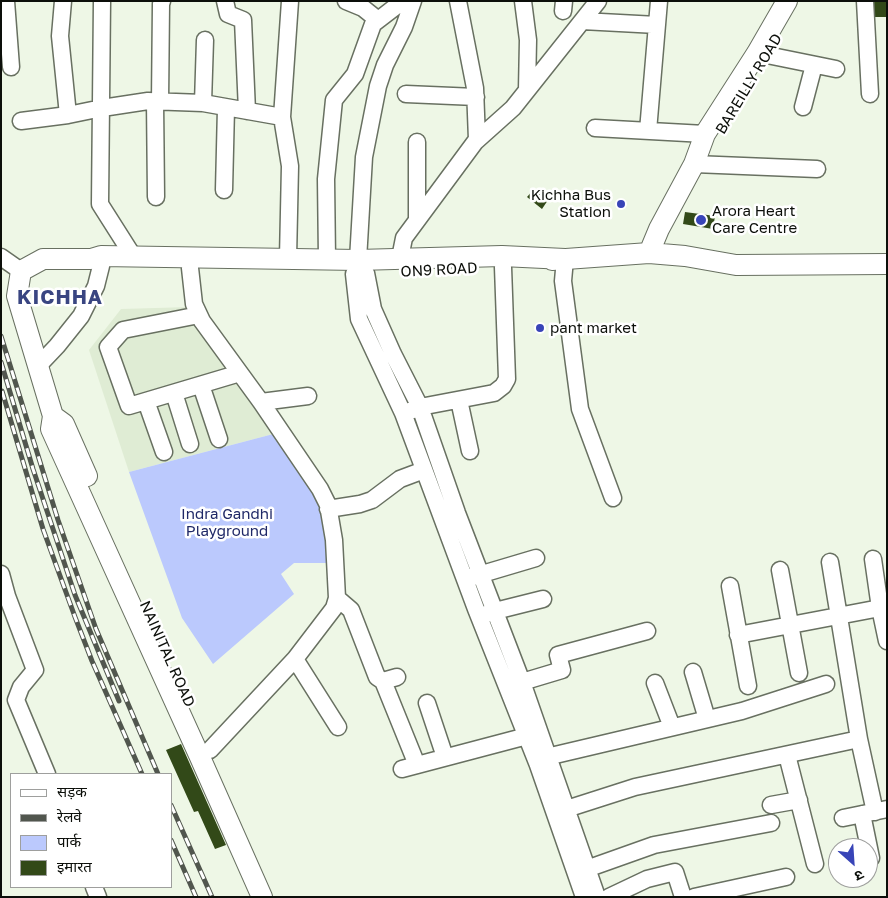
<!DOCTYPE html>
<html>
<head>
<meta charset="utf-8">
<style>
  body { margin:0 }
  #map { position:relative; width:888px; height:898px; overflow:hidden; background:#eef7e6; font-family:"Golos Text","Noto Sans Devanagari",sans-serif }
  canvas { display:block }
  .frame { position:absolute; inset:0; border:2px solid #0c0f0a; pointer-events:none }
  .legend { position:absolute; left:10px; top:773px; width:162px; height:115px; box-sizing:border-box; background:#fff; border:1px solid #9e9f9d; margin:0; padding:6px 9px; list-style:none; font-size:15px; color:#0c0f0a }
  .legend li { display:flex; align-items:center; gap:10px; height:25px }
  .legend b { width:25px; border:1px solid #9e9f9d }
  .north { position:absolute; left:828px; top:838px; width:50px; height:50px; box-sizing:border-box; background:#fff; border:1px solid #9e9f9d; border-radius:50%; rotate:154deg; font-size:14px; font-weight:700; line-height:20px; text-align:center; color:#0c0f0a }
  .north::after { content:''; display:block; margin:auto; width:18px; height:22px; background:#3844b7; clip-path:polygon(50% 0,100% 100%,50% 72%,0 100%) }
</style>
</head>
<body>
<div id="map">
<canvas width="888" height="898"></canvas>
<div class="frame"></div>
<ul class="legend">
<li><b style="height:6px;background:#fff"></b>सड़क</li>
<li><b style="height:6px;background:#51564e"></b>रेलवे</li>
<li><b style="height:14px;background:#bbc9fd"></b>पार्क</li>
<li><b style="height:14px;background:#324918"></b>इमारत</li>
</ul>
<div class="north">उ</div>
</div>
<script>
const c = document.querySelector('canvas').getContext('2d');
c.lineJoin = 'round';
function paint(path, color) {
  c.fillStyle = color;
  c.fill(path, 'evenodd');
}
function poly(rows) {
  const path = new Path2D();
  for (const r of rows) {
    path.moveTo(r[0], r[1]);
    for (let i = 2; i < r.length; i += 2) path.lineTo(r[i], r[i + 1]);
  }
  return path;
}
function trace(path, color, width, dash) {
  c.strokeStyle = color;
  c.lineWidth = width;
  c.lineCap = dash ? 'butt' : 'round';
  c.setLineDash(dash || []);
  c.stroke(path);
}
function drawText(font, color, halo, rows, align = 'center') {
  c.font = font + ' "Golos Text",sans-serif';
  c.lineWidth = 5;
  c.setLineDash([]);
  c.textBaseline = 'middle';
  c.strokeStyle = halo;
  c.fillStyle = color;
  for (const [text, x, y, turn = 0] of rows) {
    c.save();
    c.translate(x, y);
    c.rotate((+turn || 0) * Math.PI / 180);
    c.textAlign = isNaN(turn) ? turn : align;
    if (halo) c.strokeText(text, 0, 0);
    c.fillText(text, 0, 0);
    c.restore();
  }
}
paint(poly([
  [190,307,277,433,129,472,89,350,121,309]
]), '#dfecd4');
paint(poly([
  [277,433,324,509,328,563,294,563,281,574,294,594,213,664,182,618,129,472]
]), '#bbc9fd');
paint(poly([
  [867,1,887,1,887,17,868,17],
  [534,189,548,200,542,209,527,197],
  [685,212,715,216,713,229,683,224],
  [181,744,226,845,215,849,198,811,194,812,166,750]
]), '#324918');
const minor = poly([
  [6,1,11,67],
  [63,1,60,36,68,115],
  [102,1,100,204,133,256],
  [225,1,228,14,243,20,247,111],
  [346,1,363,8,378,20],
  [458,1,475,88,477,140],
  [523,1,528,40,527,90],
  [865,1,870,94],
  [563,11,564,1],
  [582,21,657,25],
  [767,55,836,69],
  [406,94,476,97],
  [155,101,156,197],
  [160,102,161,4,162,1],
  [203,103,205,40],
  [803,107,814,65],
  [21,121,68,115,102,108,148,101,203,103,282,117],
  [595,128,705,134],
  [648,131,659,1],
  [694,164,817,169],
  [224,190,226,108],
  [417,220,417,142],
  [1,257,21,271],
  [288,258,290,166,282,117,290,1],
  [400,258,404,238,475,142,513,108,598,1],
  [327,259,326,179,334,100,355,74,373,24,403,1],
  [565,259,563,281,580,409,613,498],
  [358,260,364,157,378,86,385,65,404,27,413,1],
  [190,268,194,304,202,321,261,402,320,489,328,505,334,540,337,598,334,608,295,659,210,750],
  [366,273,373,309,393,354,420,407,457,513,522,682,597,897],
  [354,274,359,319,403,413,476,609,538,765,584,897],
  [199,315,123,330,108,347,129,406,240,373],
  [38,366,57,346,81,316,96,286,101,266],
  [201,385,219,439],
  [174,393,190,444],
  [459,400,470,451],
  [146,401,164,452],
  [261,402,308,396],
  [410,411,420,407,494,393,503,386,507,379,503,267],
  [328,509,360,504,372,500,400,479,424,470],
  [873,559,880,608,887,641],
  [830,562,859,739,875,812],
  [780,570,799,673],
  [1,574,7,596,35,670,21,687,16,700,47,774],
  [472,577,536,558],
  [730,586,748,686],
  [337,598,351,610,377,677,383,681,397,677],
  [486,614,495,611,543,599],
  [738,635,880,608],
  [295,659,338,727],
  [693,672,707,719],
  [383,681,417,765],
  [655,683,672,727],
  [512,686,522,682,562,670,558,655,647,631],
  [427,703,445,757],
  [787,755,815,864],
  [538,759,742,711,826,684],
  [402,769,527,736],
  [771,805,799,800],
  [557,812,635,787,859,739],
  [862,814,871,858],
  [843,818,887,809],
  [578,872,654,845,771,823],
  [94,887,98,897],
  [609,897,647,879,675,872,683,897],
  [694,897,786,877]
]);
const major = poly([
  [649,253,659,229,694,164,705,134,757,53,787,1],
  [552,260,649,253,685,256,736,265,887,264],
  [53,416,64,424,87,476],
  [262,897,199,755,51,429,53,416,17,296,21,271,43,259,91,259,101,256,358,260,502,256,565,259]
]);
trace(minor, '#687061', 19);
trace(major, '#687061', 22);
trace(minor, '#fff', 16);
trace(major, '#fff', 20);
const rail = poly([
  [1,336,58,520,96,629,158,774],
  [1,362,33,469,75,595,119,701],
  [2,391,43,529,75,617,92,661,142,774],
  [171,805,212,897],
  [171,840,196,897]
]);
trace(rail, '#51564e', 5);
trace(rail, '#fff', 3, [9]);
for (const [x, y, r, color] of [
  [621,204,5,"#3844b7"],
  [701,220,6,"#3844b7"],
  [540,328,5,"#3844b7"]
]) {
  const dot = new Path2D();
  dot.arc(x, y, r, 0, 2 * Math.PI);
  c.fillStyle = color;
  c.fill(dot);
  trace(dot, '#fff', 2);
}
drawText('15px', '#0c0f0a', '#fff', [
  ["BAREILLY ROAD",749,84,-59],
  ["ON9 ROAD",439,270,-3],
  ["NAINITAL ROAD",167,654,66]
]);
drawText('15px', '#0c0f0a', '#fff', [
  ["Kichha Bus",611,195,"right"],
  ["Station",611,212,"right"],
  ["Arora Heart",712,211],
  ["Care Centre",712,228],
  ["pant market",550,328]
], 'left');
drawText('15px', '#1f2867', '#fff', [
  ["Indra Gandhi",227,514],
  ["Playground",227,531]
]);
c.letterSpacing = '1px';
drawText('bold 20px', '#394581', '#fff', [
  ["KICHHA",60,298]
]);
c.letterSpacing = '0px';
</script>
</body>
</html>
